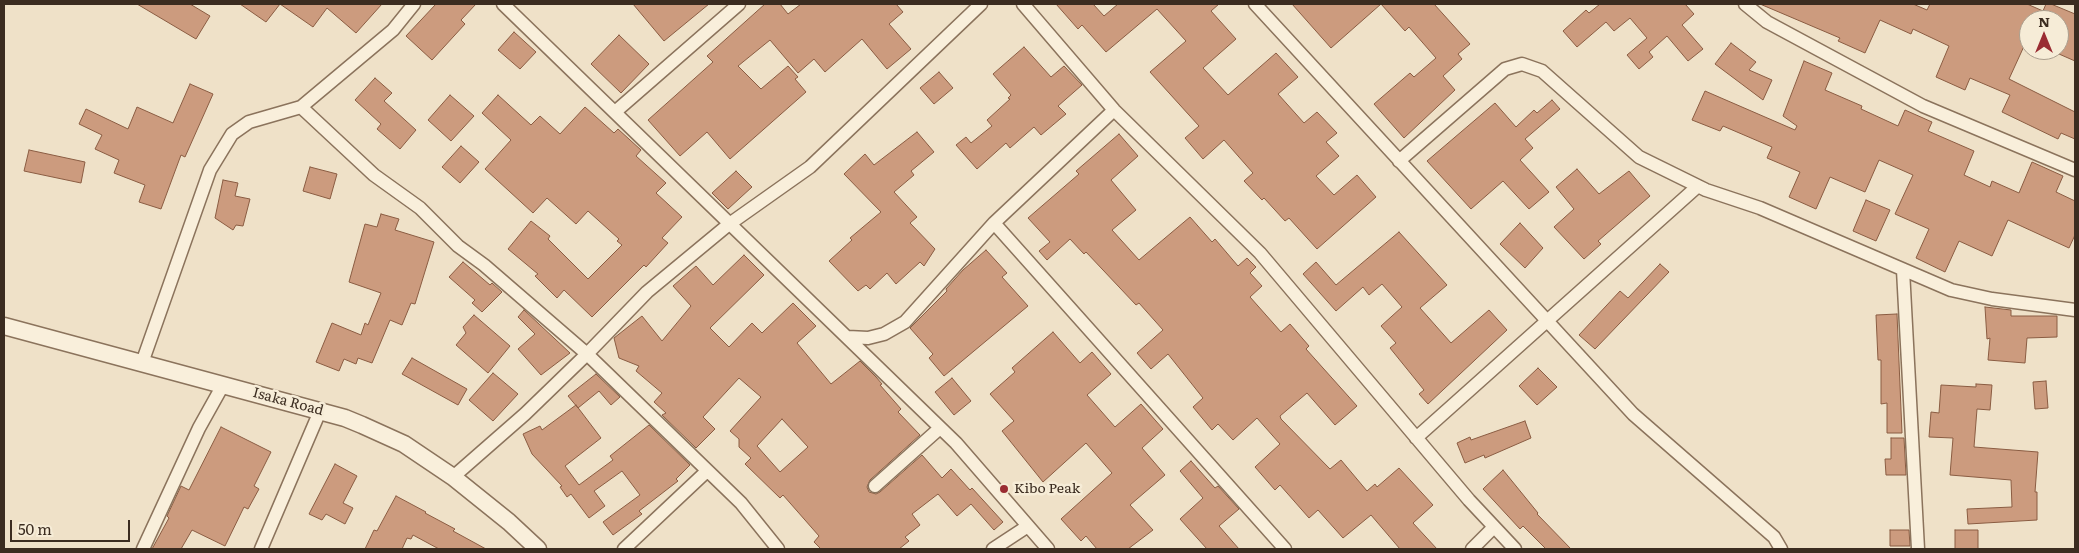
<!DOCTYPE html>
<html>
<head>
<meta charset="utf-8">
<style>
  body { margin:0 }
  #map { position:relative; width:2079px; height:553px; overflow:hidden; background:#efe1c8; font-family:Literata,serif }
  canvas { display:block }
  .frame { position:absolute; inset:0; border:5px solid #3b2c20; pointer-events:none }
  .north { position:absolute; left:2019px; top:10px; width:50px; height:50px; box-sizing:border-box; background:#f6ecd7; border:1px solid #ab9f8e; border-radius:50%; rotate:0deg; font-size:14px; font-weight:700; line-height:20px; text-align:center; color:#3b2c20 }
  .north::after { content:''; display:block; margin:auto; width:18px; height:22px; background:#9a2c32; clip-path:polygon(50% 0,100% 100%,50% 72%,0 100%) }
  .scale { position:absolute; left:10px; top:520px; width:120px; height:22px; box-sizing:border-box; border:2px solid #3b2c20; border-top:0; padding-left:6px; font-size:15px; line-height:18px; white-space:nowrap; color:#3b2c20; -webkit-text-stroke:4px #f6ecd7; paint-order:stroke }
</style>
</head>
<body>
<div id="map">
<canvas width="2079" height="553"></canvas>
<div class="frame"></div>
<div class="north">N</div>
<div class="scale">50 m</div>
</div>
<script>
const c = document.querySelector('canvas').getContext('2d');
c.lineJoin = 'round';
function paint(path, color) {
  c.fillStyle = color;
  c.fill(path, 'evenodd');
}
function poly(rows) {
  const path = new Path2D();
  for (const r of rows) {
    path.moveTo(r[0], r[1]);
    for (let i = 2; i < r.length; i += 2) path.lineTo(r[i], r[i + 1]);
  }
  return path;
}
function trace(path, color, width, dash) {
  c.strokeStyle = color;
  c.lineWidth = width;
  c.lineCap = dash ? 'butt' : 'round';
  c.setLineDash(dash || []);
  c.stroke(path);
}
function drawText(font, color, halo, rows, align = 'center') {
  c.font = font + ' Literata,serif';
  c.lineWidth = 5;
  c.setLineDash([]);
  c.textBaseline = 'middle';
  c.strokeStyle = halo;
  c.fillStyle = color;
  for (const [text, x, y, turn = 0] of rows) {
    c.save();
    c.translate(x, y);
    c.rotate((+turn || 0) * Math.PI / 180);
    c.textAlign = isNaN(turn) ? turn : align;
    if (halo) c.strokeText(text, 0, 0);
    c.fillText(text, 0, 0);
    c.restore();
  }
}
const building = poly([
  [137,4,190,4,210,16,196,39,137,4],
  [240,4,280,4,266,22,240,4],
  [280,4,382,4,356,33,327,8,313,27,280,4],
  [436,4,476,4,461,20,465,24,432,60,406,36,436,4],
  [633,4,709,4,664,41,633,4],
  [765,4,780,4,788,14,801,4,896,4,903,12,889,24,911,49,887,69,862,39,825,72,814,59,798,73,770,40,738,66,761,89,788,66,798,77,795,79,806,92,730,159,707,132,680,156,648,120,713,62,707,56,765,4],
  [1056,4,1093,4,1104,16,1118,4,1219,4,1211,11,1236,39,1203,68,1228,95,1276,53,1298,77,1278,94,1304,123,1317,112,1337,133,1326,142,1339,156,1316,176,1334,195,1357,175,1376,197,1317,249,1289,218,1285,221,1264,198,1262,200,1244,181,1253,173,1224,140,1203,159,1185,138,1199,126,1150,72,1186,41,1157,9,1106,52,1082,25,1078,29,1056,4],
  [1292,4,1381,4,1331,48,1292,4],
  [1381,4,1434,4,1470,44,1458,54,1462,59,1443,76,1455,90,1404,138,1374,104,1410,73,1414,77,1436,58,1409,27,1405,31,1381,4],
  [1600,4,1685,4,1694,14,1682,25,1703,49,1688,61,1667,36,1649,52,1653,57,1639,69,1627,55,1647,38,1630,18,1614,31,1606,22,1577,47,1563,31,1586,10,1589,13,1600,4],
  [1760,4,1913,4,1927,10,1930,4,2027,4,2043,11,2046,4,2051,4,2075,14,2075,61,2059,54,2059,20,2029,20,2029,46,2025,44,2009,79,2075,112,2075,139,2061,133,2058,139,2002,112,2010,95,1970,78,1965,90,1936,77,1949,46,1913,29,1911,34,1880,20,1865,53,1838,41,1840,38,1760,4],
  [514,32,536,52,520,69,498,50,514,32],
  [619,35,649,64,621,93,591,64,619,35],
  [1731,43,1756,62,1749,70,1772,80,1763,100,1715,64,1731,43],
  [1024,47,1051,77,1064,66,1082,85,1058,106,1066,114,1041,135,1034,127,1010,148,1006,143,977,169,956,145,966,137,971,143,992,126,987,120,1010,99,1008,98,1011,95,993,74,1024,47],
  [1804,61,1832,73,1825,90,1862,106,1861,109,1898,126,1905,110,1932,122,1928,131,1974,151,1964,175,1990,187,1992,181,2019,193,2032,162,2063,176,2056,192,2075,201,2075,235,2069,248,2008,220,1992,256,1959,241,1945,272,1916,258,1929,229,1895,214,1913,175,1879,160,1865,192,1830,177,1816,209,1789,197,1800,172,1767,158,1772,147,1723,126,1720,131,1692,120,1705,91,1795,130,1797,126,1783,116,1804,61],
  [939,72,953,88,934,104,920,88,939,72],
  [375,78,392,93,384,101,416,130,400,149,377,129,381,124,355,100,375,78],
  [190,84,213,94,185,157,181,155,161,209,139,202,145,185,114,173,119,160,95,149,102,135,79,124,86,109,128,129,137,107,173,123,190,84],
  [450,95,474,116,451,141,428,120,450,95],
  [498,95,531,125,540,116,560,134,585,107,614,133,618,129,641,150,636,156,666,183,656,193,682,217,662,238,668,243,646,267,644,265,592,317,564,290,557,298,535,276,538,274,508,249,531,221,550,236,548,239,588,279,622,245,617,241,619,239,588,211,576,224,547,198,533,213,485,169,511,140,482,113,498,95],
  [1552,100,1560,109,1525,139,1533,148,1520,160,1549,192,1529,209,1503,181,1471,209,1427,161,1495,103,1516,127,1534,110,1537,113,1552,100],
  [917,132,934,152,911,171,914,175,894,192,917,217,910,223,935,249,924,266,920,262,896,284,887,273,870,289,866,285,858,291,829,261,852,240,850,238,881,212,844,174,865,154,874,165,917,132],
  [1119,134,1138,156,1111,180,1136,210,1112,230,1139,260,1190,217,1212,242,1215,239,1238,266,1247,258,1256,267,1250,273,1262,286,1250,297,1281,332,1290,324,1309,346,1306,349,1357,406,1335,425,1307,393,1280,416,1281,419,1330,469,1341,460,1367,491,1375,484,1377,487,1399,468,1433,505,1413,523,1437,549,1400,549,1371,515,1343,538,1318,510,1309,518,1280,485,1275,490,1255,467,1280,444,1257,418,1233,440,1218,424,1212,430,1193,407,1203,398,1168,354,1151,369,1137,353,1163,330,1139,303,1136,305,1086,252,1084,254,1070,239,1047,260,1039,251,1050,242,1028,218,1079,174,1076,171,1119,134],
  [461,146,479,162,460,183,442,167,461,146],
  [29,150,85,162,81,183,24,171,29,150],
  [310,167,337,174,330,199,303,191,310,167],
  [1577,169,1599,194,1629,171,1650,196,1598,241,1601,244,1584,259,1554,227,1574,209,1556,187,1577,169],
  [736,171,752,187,728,209,712,193,736,171],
  [223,180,238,183,235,196,250,199,243,226,236,225,233,230,215,218,223,180],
  [1866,200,1890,210,1876,241,1853,231,1866,200],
  [381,214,399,219,395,230,434,242,415,304,411,303,402,325,390,320,372,363,358,358,356,364,344,359,339,371,316,362,332,323,361,335,365,323,368,325,381,293,349,282,365,224,377,227,381,214],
  [1520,223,1543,248,1525,268,1500,244,1520,223],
  [1399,232,1447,285,1420,308,1451,343,1489,310,1507,330,1428,404,1419,394,1424,390,1390,348,1396,343,1381,326,1402,307,1382,284,1369,295,1363,287,1336,311,1303,274,1316,262,1336,285,1399,232],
  [986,250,1007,273,1002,277,1028,306,944,376,929,358,933,354,910,328,947,291,946,289,963,270,986,250],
  [744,255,764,275,710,328,729,347,752,323,762,333,793,303,816,326,797,343,831,384,860,361,876,377,882,384,880,385,901,409,898,412,920,435,870,480,867,487,869,492,876,494,880,492,922,455,942,478,951,469,970,490,972,488,1003,522,994,530,971,504,957,516,938,494,912,514,920,525,905,537,909,541,899,549,821,549,814,542,819,536,783,495,780,498,745,464,751,458,739,447,739,439,730,431,761,397,739,378,703,417,715,429,696,448,662,415,666,413,654,402,662,393,636,371,639,366,619,358,614,338,642,316,662,341,691,306,673,286,696,266,713,285,744,255],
  [782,419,808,447,780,472,757,446,782,419],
  [463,262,490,285,492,283,502,292,482,312,472,303,475,300,449,277,463,262],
  [1660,264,1669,272,1595,349,1579,335,1620,291,1628,298,1660,264],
  [1985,307,2011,310,2011,316,2057,316,2057,337,2027,338,2025,363,1988,360,1990,338,1987,339,1985,307],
  [524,310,570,353,541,375,518,349,535,334,518,317,524,310],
  [1897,314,1902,433,1887,433,1887,403,1881,404,1881,360,1878,360,1876,315,1897,314],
  [474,315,510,346,488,373,456,345,466,333,463,327,474,315],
  [1053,332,1080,363,1092,352,1111,374,1087,395,1115,427,1141,404,1163,429,1142,448,1165,475,1130,505,1153,530,1128,549,1097,549,1086,536,1081,541,1061,519,1112,473,1086,443,1043,482,1002,431,1014,421,990,394,1015,372,1012,368,1053,332],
  [412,358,467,389,458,405,402,374,412,358],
  [1538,368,1557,387,1537,405,1519,386,1538,368],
  [493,373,518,394,493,421,469,400,493,373],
  [596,374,620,397,611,405,599,391,578,408,568,396,596,374],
  [952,378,971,401,954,415,935,392,952,378],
  [2046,381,2048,408,2035,409,2033,382,2046,381],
  [1976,384,1992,385,1990,410,1977,409,1974,447,2038,452,2035,492,2037,492,2037,520,1968,524,1967,509,2012,507,2011,480,1950,475,1953,438,1929,437,1931,412,1939,413,1941,385,1976,387,1976,384],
  [576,405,601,438,565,466,579,485,613,460,610,456,649,425,690,465,676,479,678,481,639,511,642,514,613,535,603,522,640,495,622,471,594,491,605,506,589,518,571,494,567,497,560,487,562,486,532,454,523,434,540,426,542,430,576,405],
  [1525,421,1531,438,1485,458,1484,455,1465,463,1457,443,1470,437,1471,440,1525,421],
  [221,427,271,452,254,486,259,489,248,509,244,507,225,546,192,530,181,549,152,549,169,518,167,516,181,486,189,490,221,427],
  [1891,438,1904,438,1906,475,1886,475,1885,459,1891,459,1891,438],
  [1191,461,1215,488,1218,486,1239,509,1219,526,1239,549,1207,549,1180,519,1203,498,1180,471,1191,461],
  [335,464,357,476,343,503,353,508,345,524,326,514,322,520,309,514,335,464],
  [1503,470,1538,513,1537,514,1571,549,1546,549,1523,526,1520,529,1483,489,1503,470],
  [396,496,426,512,425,513,455,529,453,531,486,549,439,549,413,535,411,539,407,538,402,549,365,549,374,530,377,531,396,496],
  [1890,530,1909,530,1910,546,1890,546,1890,530],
  [1955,530,1978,530,1978,549,1955,549,1955,530]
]);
paint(building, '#cc9b7e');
trace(building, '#8a5c42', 1);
const minor = poly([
  [503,4,956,443,1048,549],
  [1023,4,1114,110,1260,253,1469,500,1515,549],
  [1255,4,1633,414,1774,537,1781,549],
  [1745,4,1767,22,1923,106,2075,170],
  [301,107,374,175,420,208,458,246,484,265,587,354,741,503,778,549],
  [615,112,739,4],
  [1399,161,1505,69,1522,64,1542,71,1639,157,1706,190,1760,208,1951,290,1992,299,2075,310],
  [994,223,1285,549],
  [1903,270,1918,549],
  [848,337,868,338,884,334,905,322,994,223,1114,110],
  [142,363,210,170,232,134,249,122,301,107,393,30,414,4],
  [1416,438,1698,186],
  [453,477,525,414,587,354,647,292,728,225,810,167,981,4],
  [875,486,940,428],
  [143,549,199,428,223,385],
  [261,549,320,411],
  [624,549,707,471],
  [993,549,1028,526],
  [1472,549,1494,527]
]);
const tertiary = poly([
  [4,326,345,418,362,425,404,444,453,477,509,522,538,549]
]);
trace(minor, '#8b735c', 15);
trace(tertiary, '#8b735c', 19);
trace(minor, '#f9efdb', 12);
trace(tertiary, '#f9efdb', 16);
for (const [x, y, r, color] of [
  [1004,489,5,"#9a2c32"]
]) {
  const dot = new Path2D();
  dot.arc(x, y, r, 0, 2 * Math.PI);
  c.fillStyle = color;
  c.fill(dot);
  trace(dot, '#f6ecd7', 2);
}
drawText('14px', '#3b2c20', '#f6ecd7', [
  ["Isaka Road",288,402,15]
]);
drawText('14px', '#3b2c20', '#f6ecd7', [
  ["Kibo Peak",1014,489]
], 'left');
</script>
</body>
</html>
